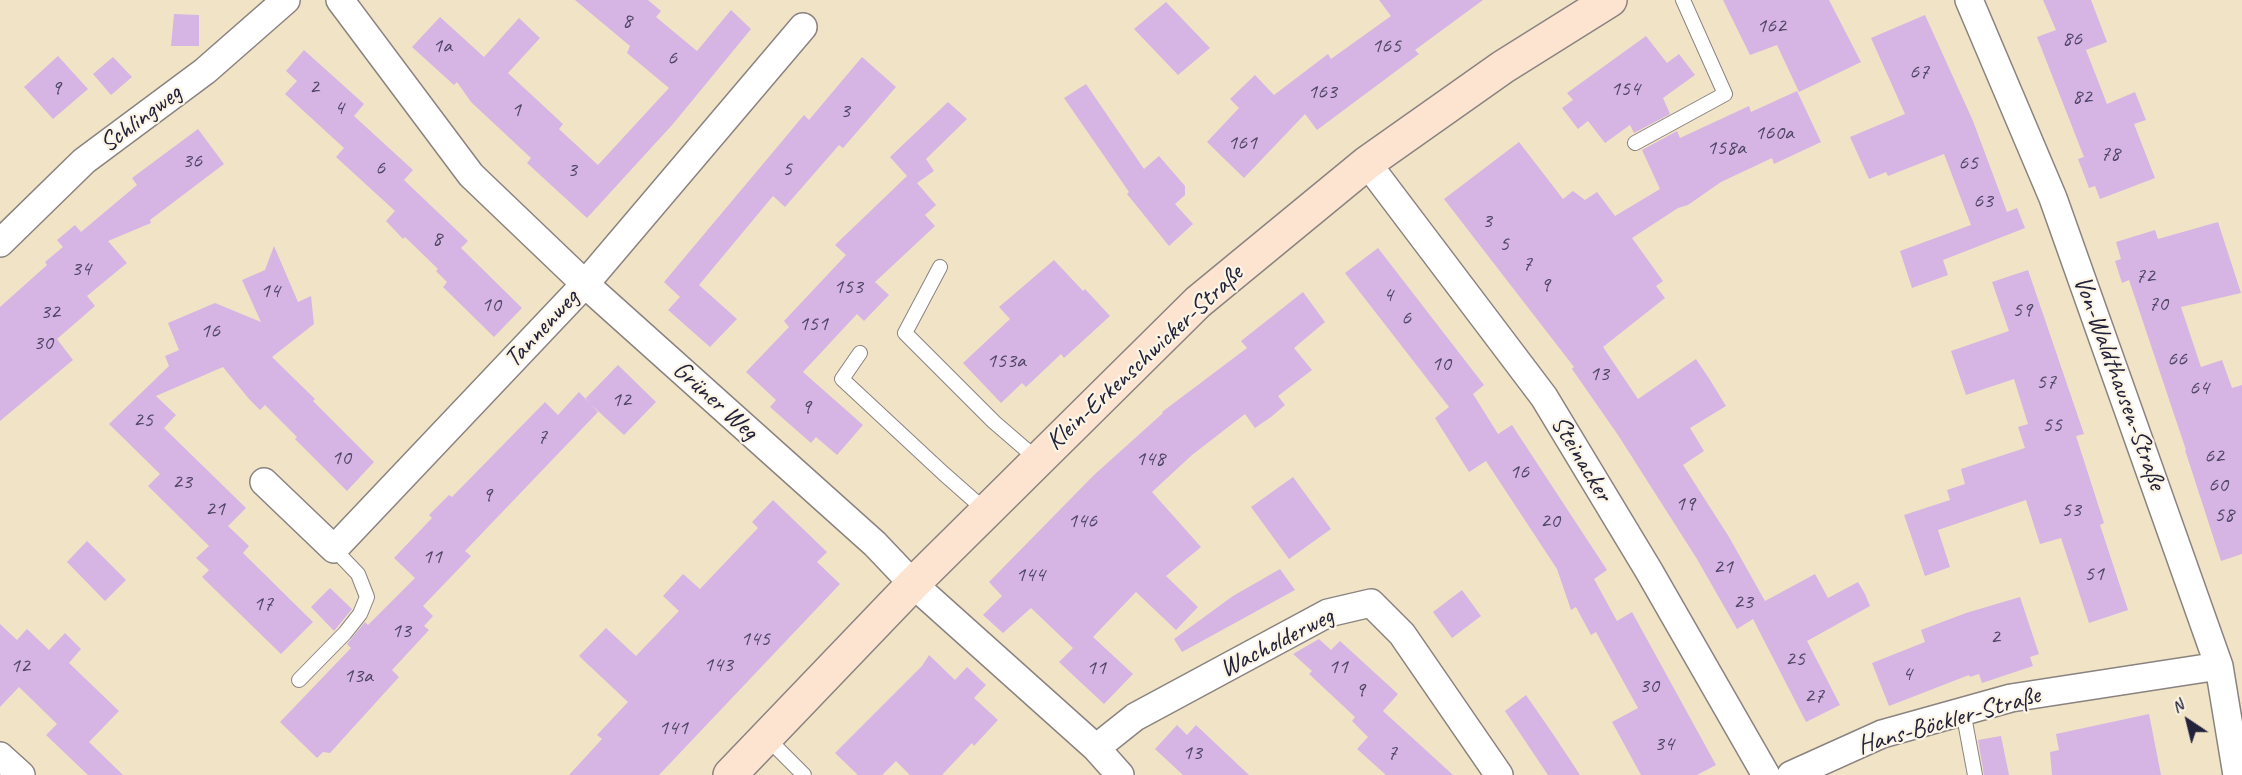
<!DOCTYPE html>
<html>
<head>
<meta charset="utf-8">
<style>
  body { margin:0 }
  #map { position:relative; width:2242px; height:775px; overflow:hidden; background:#f1e4c6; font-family:Caveat,sans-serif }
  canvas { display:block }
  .north { position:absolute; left:2158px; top:691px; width:60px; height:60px; -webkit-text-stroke:4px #fcf5e5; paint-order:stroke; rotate:325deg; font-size:16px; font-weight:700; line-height:24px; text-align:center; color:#22223b }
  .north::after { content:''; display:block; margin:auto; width:21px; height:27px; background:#22223b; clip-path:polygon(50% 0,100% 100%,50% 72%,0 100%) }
</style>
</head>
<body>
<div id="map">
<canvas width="2242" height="775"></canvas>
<div class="north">N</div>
</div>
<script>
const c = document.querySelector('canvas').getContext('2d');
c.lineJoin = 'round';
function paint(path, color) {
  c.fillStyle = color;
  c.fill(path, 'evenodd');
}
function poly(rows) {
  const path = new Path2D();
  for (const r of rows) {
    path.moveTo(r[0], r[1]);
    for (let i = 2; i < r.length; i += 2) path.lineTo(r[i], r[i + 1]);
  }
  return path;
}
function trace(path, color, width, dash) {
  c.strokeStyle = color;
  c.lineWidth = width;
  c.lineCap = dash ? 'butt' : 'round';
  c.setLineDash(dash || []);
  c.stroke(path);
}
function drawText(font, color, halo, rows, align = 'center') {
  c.font = font + ' Caveat,sans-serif';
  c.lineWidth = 4.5;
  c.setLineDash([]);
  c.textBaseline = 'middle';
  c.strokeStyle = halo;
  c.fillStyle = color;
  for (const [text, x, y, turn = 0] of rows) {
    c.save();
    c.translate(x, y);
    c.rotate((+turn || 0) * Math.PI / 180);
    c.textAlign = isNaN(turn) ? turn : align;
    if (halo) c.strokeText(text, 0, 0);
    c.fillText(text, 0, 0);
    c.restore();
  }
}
paint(poly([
  [575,0,648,0,661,11,656,17,697,51,731,10,751,29,673,124,587,218,527,163,531,158,471,102,457,82,454,85,412,47,440,17,484,57,519,18,540,38,508,73,563,124,559,129,598,165,669,88,627,53,630,46],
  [1379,0,1483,0,1415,50,1419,54,1317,130,1305,114,1244,178,1207,142,1239,108,1230,99,1255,75,1274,95,1328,54,1331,59,1391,16],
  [1723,0,1829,0,1861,62,1799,92,1777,45,1750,55],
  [2043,0,2091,0,2107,42,2086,50,2107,104,2135,92,2146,120,2134,124,2155,178,2100,199,2095,186,2089,188,2078,159,2084,157,2037,37,2056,30],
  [1166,2,1210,48,1178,75,1134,29],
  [174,14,199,15,199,46,171,46],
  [1925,15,1973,121,2007,212,2017,208,2025,228,1943,260,1948,275,1912,288,1900,251,1971,225,1944,154,1888,176,1886,172,1869,179,1850,137,1905,114,1871,38],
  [1646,36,1667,63,1679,54,1695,75,1663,98,1670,114,1634,133,1630,125,1605,143,1588,121,1578,129,1562,108,1573,100,1567,93],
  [304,50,364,104,354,116,413,170,404,180,468,241,461,248,522,308,494,337,443,287,447,282,436,271,438,269,405,237,403,239,386,221,395,211,336,157,344,148,285,94,297,81,286,71],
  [58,56,88,89,53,119,24,87],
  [113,57,132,77,111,95,93,74],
  [862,57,896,87,843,148,839,145,785,207,773,196,699,285,737,319,710,347,668,310,680,297,664,282,804,115,809,120],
  [1086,84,1144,169,1159,156,1185,186,1185,195,1175,204,1193,224,1169,246,1127,194,1129,192,1064,98],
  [1797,91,1821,142,1774,164,1772,158,1721,182,1688,205,1678,208,1632,238,1663,281,1656,286,1665,298,1603,347,1638,399,1696,359,1710,380,1726,406,1690,428,1704,451,1683,465,1729,537,1765,601,1815,574,1828,598,1858,582,1865,594,1870,606,1807,641,1840,705,1806,722,1753,619,1737,629,1697,559,1618,435,1572,369,1574,367,1444,199,1519,142,1563,199,1573,191,1585,200,1597,192,1615,216,1660,189,1642,150,1677,131,1680,138,1749,106,1751,112],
  [948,102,967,119,926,159,934,171,917,183,936,205,925,215,935,226,875,282,889,295,864,321,857,314,803,372,863,425,837,455,816,437,811,443,770,407,776,400,746,372,789,327,784,321,846,255,835,245,907,176,890,157],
  [198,129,224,164,150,220,151,223,108,241,127,263,87,296,95,306,57,339,73,360,0,421,0,307,47,265,45,262,63,247,57,240,75,225,81,232,137,185,132,178],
  [2218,222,2241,293,2181,307,2201,367,2222,360,2232,388,2242,385,2242,554,2221,561,2185,450,2186,450,2129,280,2122,283,2115,261,2121,259,2116,242,2155,230,2158,239],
  [274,246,298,302,311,296,314,324,272,357,315,399,313,401,374,462,347,491,295,439,297,437,265,405,260,410,249,399,223,367,156,396,176,415,164,428,246,508,228,526,249,546,243,553,313,622,281,654,202,577,209,570,196,558,209,546,148,486,160,474,109,424,169,366,165,356,179,350,168,323,215,303,261,322,242,280,265,270],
  [1378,248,1484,385,1473,394,1498,434,1512,425,1607,570,1594,579,1617,621,1632,612,1716,765,1697,775,1641,775,1612,722,1638,708,1596,632,1591,635,1576,607,1571,610,1557,569,1486,461,1469,472,1435,418,1449,407,1345,273],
  [1054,260,1083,291,1085,289,1110,316,1064,358,1061,354,1026,387,1022,383,1001,403,963,363,1010,319,999,307],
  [2028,270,2084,434,2076,436,2104,523,2100,525,2128,610,2089,623,2061,538,2040,544,2026,500,1938,530,1950,567,1925,576,1904,515,1950,500,1947,490,1965,484,1961,469,2025,448,2018,427,2028,424,2014,379,1966,395,1951,351,2009,331,1992,282],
  [1303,292,1325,322,1294,348,1312,370,1278,396,1285,405,1271,417,1255,428,1245,414,1192,455,1152,492,1201,547,1166,576,1198,607,1176,630,1136,592,1093,637,1133,674,1104,704,1059,662,1073,648,1031,608,1003,633,983,615,1002,596,989,582,1094,475,1163,413,1162,412,1247,348,1241,341],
  [618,365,656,402,624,435,585,399],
  [579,392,598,412,465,551,471,556,423,606,433,616,424,626,429,630,392,670,399,677,330,753,323,752,317,758,280,722,351,648,347,644,365,622,368,625,415,578,394,558,432,518,429,515,449,495,452,497,545,402,558,415],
  [1293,477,1331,529,1289,559,1251,507],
  [773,500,827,552,817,562,840,584,659,775,569,775,602,739,597,735,628,702,579,656,606,628,636,656,679,611,663,596,683,574,700,589,758,528,752,522],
  [87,541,126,580,105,601,67,562],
  [1280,569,1295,590,1182,652,1174,639,1233,596],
  [330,588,352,609,334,631,311,607],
  [1462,590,1481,616,1452,638,1433,612],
  [2020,597,2039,654,2030,657,2033,666,1982,683,1979,674,1970,677,1969,675,1889,706,1872,663,1925,642,1921,630,1966,613],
  [0,624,17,640,27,629,49,650,65,633,81,649,69,663,119,711,89,742,123,775,88,775,46,735,57,724,19,687,0,707],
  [1319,639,1331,650,1340,641,1398,694,1383,711,1453,775,1386,775,1357,749,1368,737,1352,721,1355,717,1309,674,1312,671,1293,654],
  [929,655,955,680,967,667,986,685,974,698,998,720,974,746,972,743,942,775,910,775,896,761,882,775,858,775,835,753,922,666],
  [1526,695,1553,734,1580,775,1548,775,1505,711],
  [2149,714,2161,775,2052,775,2050,752,2059,750,2056,734],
  [1177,725,1187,735,1196,725,1249,775,1183,775,1155,749],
  [2001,736,2009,775,1984,775,1978,740]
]), '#d6b4e4');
const lane = poly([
  [1635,143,1725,94,1683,0],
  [940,267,905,333,994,422,1038,460],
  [860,353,842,379,943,473,986,511],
  [299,680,345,633,360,614,367,597,358,574,334,549],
  [1963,711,1975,775],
  [766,737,804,775]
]);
const street = poly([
  [340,0,471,175,585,284,875,544,913,584,1096,748,1120,775],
  [1969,0,2053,198,2219,666,2237,775],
  [1367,163,1544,397,1649,571,1766,775],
  [0,243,84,161,205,71,286,0],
  [264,482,334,549,585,284,803,27],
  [1096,748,1135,717,1328,613,1371,603,1402,634,1499,775],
  [0,756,21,775],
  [1791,775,1882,734,2011,698,2219,666]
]);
const secondary = poly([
  [730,775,913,584,1198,302,1367,163,1503,67,1610,0]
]);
trace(lane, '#8a8380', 16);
trace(street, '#8a8380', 30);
trace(secondary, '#8a8380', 36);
trace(lane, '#fff', 14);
trace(street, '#fff', 27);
trace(secondary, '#fde4d1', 33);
drawText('22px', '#4f4665', null, [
  ["8",627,21],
  ["162",1771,26],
  ["86",2072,39],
  ["1a",442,46],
  ["165",1386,46],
  ["6",672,58],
  ["67",1919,72],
  ["2",314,87],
  ["9",56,88],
  ["154",1625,89],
  ["163",1322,92],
  ["82",2082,97],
  ["4",339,108],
  ["1",516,110],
  ["3",845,111],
  ["160a",1774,133],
  ["161",1242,143],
  ["158a",1726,148],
  ["78",2110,154],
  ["36",192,161],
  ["65",1968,163],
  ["6",380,168],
  ["5",787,169],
  ["3",572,170],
  ["63",1983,201],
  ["3",1487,221],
  ["8",437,239],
  ["5",1504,244],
  ["7",1527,264],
  ["34",81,269],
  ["72",2145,276],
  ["9",1545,285],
  ["153",848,287],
  ["14",270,291],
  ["4",1388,295],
  ["70",2158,304],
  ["10",491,305],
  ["59",2022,310],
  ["32",50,312],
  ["6",1406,318],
  ["151",813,324],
  ["16",210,331],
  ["30",43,343],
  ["66",2177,359],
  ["153a",1006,361],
  ["10",1441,364],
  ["13",1599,374],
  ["57",2046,382],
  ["64",2199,388],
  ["12",621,400],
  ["9",806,407],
  ["25",143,420],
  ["55",2052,425],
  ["7",542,437],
  ["62",2214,456],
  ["10",341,458],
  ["148",1150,459],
  ["16",1519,472],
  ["23",182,482],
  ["60",2218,485],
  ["9",487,495],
  ["19",1685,504],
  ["21",215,509],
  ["53",2071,510],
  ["58",2224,515],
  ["146",1082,521],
  ["20",1550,521],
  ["11",432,557],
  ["21",1723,567],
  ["51",2094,574],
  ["144",1030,575],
  ["23",1743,602],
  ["17",263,604],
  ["13",401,631],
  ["2",1995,637],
  ["145",755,639],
  ["25",1795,659],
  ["143",718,665],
  ["12",20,666],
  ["11",1338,667],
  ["11",1096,668],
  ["4",1907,674],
  ["13a",358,676],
  ["30",1649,686],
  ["9",1360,690],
  ["27",1814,696],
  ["141",673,728],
  ["34",1664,744],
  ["13",1192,753],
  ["7",1392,753]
]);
drawText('26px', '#22223b', '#fcf5e5', [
  ["Schlingweg",141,119,-37],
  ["Tannenweg",542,329,-47],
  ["Klein-Erkenschwicker-Straße",1145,358,-43],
  ["Von-Waldthausen-Straße",2119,383,70],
  ["Grüner Weg",715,401,42],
  ["Steinacker",1581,459,59],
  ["Wacholderweg",1277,643,-27],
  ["Hans-Böckler-Straße",1949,721,-16]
]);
</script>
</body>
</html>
